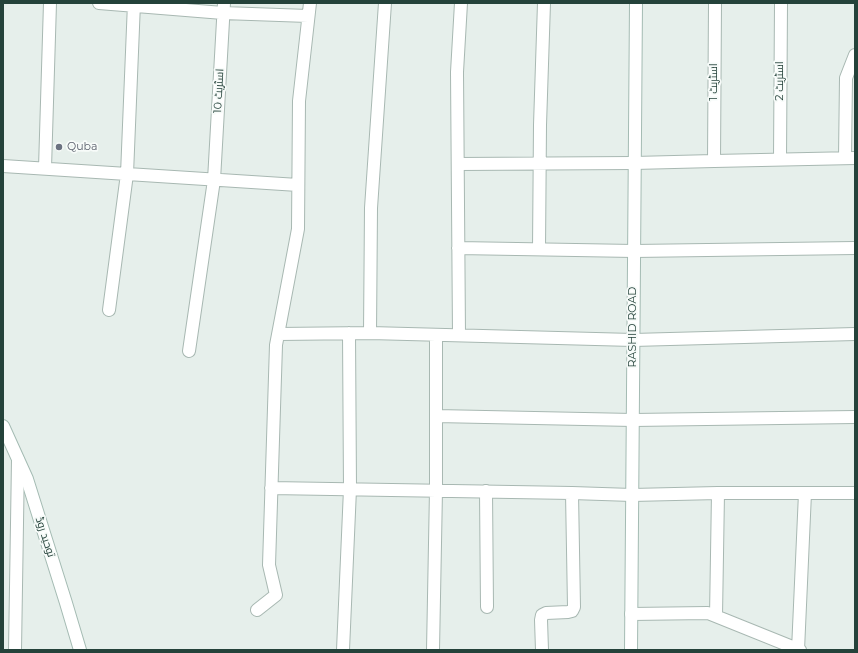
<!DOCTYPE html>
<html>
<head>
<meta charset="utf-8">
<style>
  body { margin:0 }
  #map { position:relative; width:858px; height:653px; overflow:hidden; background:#e6efeb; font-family:Montserrat,sans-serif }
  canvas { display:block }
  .frame { position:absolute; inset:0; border:4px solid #24423a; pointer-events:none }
</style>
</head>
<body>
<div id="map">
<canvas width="858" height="653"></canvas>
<div class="frame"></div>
</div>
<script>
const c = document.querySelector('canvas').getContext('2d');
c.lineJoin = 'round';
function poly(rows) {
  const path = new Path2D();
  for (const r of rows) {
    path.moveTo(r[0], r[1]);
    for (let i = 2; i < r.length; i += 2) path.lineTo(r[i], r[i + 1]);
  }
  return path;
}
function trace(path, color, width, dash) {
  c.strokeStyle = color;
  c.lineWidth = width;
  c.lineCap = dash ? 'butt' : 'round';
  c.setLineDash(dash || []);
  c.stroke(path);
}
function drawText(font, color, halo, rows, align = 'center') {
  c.font = font + ' Montserrat,Cairo,sans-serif';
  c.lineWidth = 3.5;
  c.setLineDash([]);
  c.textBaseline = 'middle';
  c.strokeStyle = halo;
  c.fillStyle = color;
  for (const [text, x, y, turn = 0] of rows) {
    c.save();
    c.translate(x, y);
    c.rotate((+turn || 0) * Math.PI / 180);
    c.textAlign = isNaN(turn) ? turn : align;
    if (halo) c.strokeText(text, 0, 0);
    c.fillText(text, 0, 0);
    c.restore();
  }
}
const street = poly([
  [99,3,223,13,308,16],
  [845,158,846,78,855,55],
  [780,159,781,3],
  [714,161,715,3],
  [458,164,634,163,714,161,855,158],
  [3,166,298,185],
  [45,168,50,3],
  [458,248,634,251,855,248],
  [539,249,540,125,544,3],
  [109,310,127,174,134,3],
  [370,333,371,208,385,3],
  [278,334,370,333,633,340,855,334],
  [459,335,457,72,461,3],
  [189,351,214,180,224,3],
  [436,416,633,420,855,417],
  [271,488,572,493,632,495,718,493,855,493],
  [486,491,487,607],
  [257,610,276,595,269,565,276,345,298,229,299,101,310,3],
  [631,614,708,613,800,650],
  [716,616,718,493],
  [15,650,18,460],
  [343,650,350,489,349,333],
  [433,650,436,490,436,335],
  [542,650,541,620,542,615,546,613,568,612,572,611,574,607,572,493],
  [798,650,805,493]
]);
const secondary = poly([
  [3,426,27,479,66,603,80,650],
  [631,650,636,3]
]);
trace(street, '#a8b8b2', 14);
trace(secondary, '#a4bbb3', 14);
trace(street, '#fff', 12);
trace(secondary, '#fff', 12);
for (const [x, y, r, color] of [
  [59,147,4,"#6b7280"]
]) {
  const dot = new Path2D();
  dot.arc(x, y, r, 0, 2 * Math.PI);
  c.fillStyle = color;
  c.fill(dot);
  trace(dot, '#f7fbf9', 1.5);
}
drawText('11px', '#24423a', '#f7fbf9', [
  ["اسٹریٹ 2",780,81,-90],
  ["اسٹریٹ 1",714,82,-90],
  ["اسٹریٹ 10",219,91,-87],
  ["RASHID ROAD",633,327,-90],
  ["توحید روڈ",45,537,72]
]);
drawText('11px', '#5b616d', '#f7fbf9', [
  ["Quba",67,147]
], 'left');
</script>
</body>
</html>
